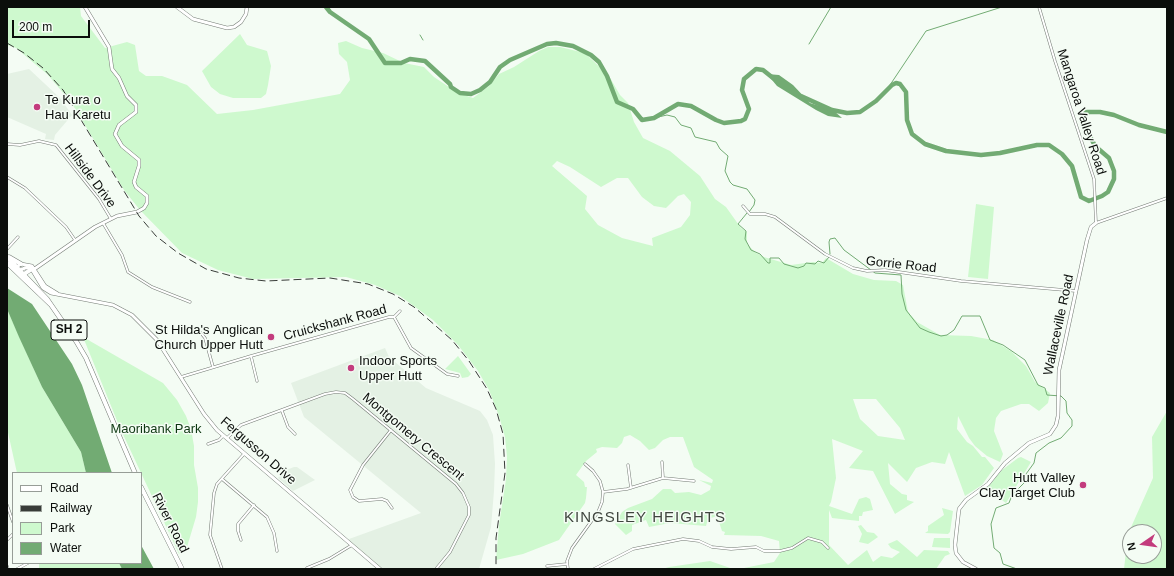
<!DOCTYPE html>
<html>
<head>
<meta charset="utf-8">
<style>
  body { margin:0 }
  #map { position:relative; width:1174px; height:576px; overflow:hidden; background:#f4fcf4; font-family:Arial,sans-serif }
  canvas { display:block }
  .frame { position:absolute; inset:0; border:8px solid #0b0e0b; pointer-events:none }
  .legend { position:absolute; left:12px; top:472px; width:130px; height:92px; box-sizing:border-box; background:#f4fcf4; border:1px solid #979d97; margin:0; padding:5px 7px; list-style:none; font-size:12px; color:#0b0e0b }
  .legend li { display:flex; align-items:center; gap:8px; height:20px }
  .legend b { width:20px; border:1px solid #979d97 }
  .north { position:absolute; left:1122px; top:524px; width:40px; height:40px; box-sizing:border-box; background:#f4fcf4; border:1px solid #979d97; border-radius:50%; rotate:257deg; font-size:11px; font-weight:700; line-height:16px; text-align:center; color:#0b0e0b }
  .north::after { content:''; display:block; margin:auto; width:14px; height:18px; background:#c33c7d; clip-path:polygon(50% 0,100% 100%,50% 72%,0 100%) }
  .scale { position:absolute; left:12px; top:20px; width:78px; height:18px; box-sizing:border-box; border:2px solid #0b0e0b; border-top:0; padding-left:5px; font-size:12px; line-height:14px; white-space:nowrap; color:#0b0e0b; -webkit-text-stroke:3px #f4fcf4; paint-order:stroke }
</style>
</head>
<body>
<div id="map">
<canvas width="1174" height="576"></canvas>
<div class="frame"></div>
<ul class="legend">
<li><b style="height:5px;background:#fff"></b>Road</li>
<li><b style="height:5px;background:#383c38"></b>Railway</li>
<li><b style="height:11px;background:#cef9ce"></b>Park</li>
<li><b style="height:11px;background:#72ab73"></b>Water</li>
</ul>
<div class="north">N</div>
<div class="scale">200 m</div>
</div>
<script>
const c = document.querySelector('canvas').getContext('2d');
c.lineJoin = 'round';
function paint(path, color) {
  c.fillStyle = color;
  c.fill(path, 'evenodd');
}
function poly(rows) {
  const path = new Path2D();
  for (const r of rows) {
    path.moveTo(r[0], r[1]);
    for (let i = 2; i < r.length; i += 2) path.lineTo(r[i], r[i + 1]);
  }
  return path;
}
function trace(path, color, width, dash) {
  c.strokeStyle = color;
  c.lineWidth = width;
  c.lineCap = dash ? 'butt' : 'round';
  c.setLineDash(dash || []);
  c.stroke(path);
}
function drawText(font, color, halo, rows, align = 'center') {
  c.font = font + ' Arial,sans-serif';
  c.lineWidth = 3;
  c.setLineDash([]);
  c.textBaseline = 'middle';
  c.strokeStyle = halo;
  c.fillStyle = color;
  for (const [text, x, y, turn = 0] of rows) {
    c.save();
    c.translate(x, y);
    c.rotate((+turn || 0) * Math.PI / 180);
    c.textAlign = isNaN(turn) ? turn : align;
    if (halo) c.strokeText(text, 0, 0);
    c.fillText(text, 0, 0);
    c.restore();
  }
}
paint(poly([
  [29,69,60,98,72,115,55,135,54,140,45,139,46,134,7,117,7,74],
  [385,348,389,357,426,388,480,411,487,420,493,435,495,464,494,491,491,527,479,569,380,569,352,545,349,539,421,513,304,417,291,383],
  [294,467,297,467,315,480,293,491,278,478,284,471]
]), '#e4f1e4');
paint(poly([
  [7,7,80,7,81,16,105,48,127,42,135,45,139,71,146,76,162,76,187,85,217,114,253,110,340,94,350,80,347,62,339,54,338,43,346,41,362,48,383,53,404,63,424,67,434,77,458,93,473,98,489,86,499,74,514,67,539,51,548,47,560,47,585,53,609,76,620,95,628,103,634,122,643,138,670,151,700,176,715,199,726,207,741,228,747,232,747,244,756,253,764,257,791,265,813,262,822,263,826,258,853,274,874,280,896,281,903,285,908,312,917,322,940,335,971,336,993,340,1012,352,1026,366,1035,382,1050,393,1048,403,1039,411,1029,404,1021,404,1001,411,996,418,994,431,1003,454,1000,462,987,456,975,446,969,438,958,416,957,429,967,442,973,446,982,457,985,457,994,468,982,485,965,496,949,452,945,464,932,462,916,468,907,482,888,463,890,484,902,494,907,495,907,500,914,502,895,514,873,471,849,468,863,451,832,439,836,478,831,502,829,506,852,514,859,499,866,497,870,499,873,510,863,512,862,516,859,516,859,521,832,518,829,510,829,545,848,565,867,550,873,562,881,556,892,558,900,552,891,548,888,544,897,540,917,557,924,550,948,551,950,554,945,556,936,569,739,569,774,562,780,553,779,541,761,536,724,535,725,532,722,531,717,516,708,519,706,526,670,523,649,527,646,520,632,525,632,531,626,535,615,524,622,512,628,508,652,499,663,489,671,489,675,493,689,492,701,495,710,490,711,486,699,480,712,483,713,480,694,467,683,437,670,437,663,440,655,448,649,450,640,441,630,435,624,437,622,443,617,448,602,447,596,449,597,452,586,461,576,475,584,482,585,487,587,487,586,498,585,503,559,540,523,554,496,560,499,525,506,479,507,457,505,437,499,416,489,390,478,371,458,345,433,320,400,296,375,285,346,277,253,279,218,270,182,253,140,210,124,190,71,102,47,74,16,48,7,45],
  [557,161,570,167,601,187,617,178,628,178,642,197,654,206,666,208,678,196,684,194,691,202,690,215,681,227,652,238,653,246,622,238,598,225,585,209,587,196,552,166],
  [853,399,876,399,900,428,905,440,878,436,860,419],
  [240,34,247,45,267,51,271,66,268,85,266,94,261,98,233,98,220,94,211,87,202,71],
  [976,204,994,207,988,279,968,277],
  [7,309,42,387,81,452,86,473,17,473,7,428],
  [83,337,163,383,177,400,186,416,191,429,194,446,194,465,198,488,198,502,196,517,187,547,179,554,120,428],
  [458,356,471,374,468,377,462,378,460,373,445,369],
  [1167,411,1167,569,1124,569,1128,534,1153,478,1152,437],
  [1130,532,1154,532,1154,556,1130,556],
  [1021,457,1031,462,1006,503,986,489,1002,470,1018,458],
  [942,508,953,511,950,532,948,534,925,533,928,531,928,526,944,515],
  [861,525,867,532,874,533,878,537,868,544,859,542,862,534,858,526],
  [934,538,950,538,950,548,932,547],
  [710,561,733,569,662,569,669,567],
  [39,563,119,563,122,569,39,569]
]), '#cef9ce');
paint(poly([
  [767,74,779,75,793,85,810,103,833,110,842,118,828,116,816,110,777,86],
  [7,288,32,304,72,364,82,385,112,473,86,473,81,452,42,387,19,337,7,309],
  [141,545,154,569,122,569,119,563,141,563]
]), '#72ab73');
trace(poly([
  [420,35,423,40],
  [809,44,831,7],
  [884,94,926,31,1002,7],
  [654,118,667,115,675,117,681,125,691,128,695,137,716,142,720,149,728,156,725,171,730,182,733,185,747,189,755,200,754,205,749,212],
  [747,213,738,224,746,231,745,239,751,250,760,254,768,263,770,263,770,258,779,258,784,264,798,268,804,266,806,263,815,264,818,261,824,263,829,257],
  [830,254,829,242,830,239,835,238,844,250,875,273,901,275,902,294,906,310,920,328,929,332,941,336,947,335,954,330,962,316,980,316,990,340,1003,345,1025,360,1038,385,1045,388,1047,395,1061,396,1066,401,1067,413,1072,420,1072,426,1061,438,1049,443,1036,453,1034,463,1026,474,1024,483,1012,495,1009,503,996,508,991,524,994,548,1000,553,1003,564,1017,569]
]), '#72ab73', 1);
trace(poly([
  [326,7,330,12,369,39,385,63,401,63,410,59,425,61,450,84,451,87,460,93,471,94,480,90,490,82,500,67,510,60,547,44,556,43,573,46,591,55,599,62,607,76,617,102,633,109,642,120,654,118,678,104,691,106,716,120,724,123,741,121,745,119,749,109,742,90,744,79,756,69,763,70,773,78],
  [801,96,832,110,847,113,860,112,876,101,892,85,896,83,900,84,906,92,907,120,912,134,925,144,946,151,981,155,1000,153,1037,145,1049,145,1062,154,1072,166,1081,197,1089,201,1102,196,1108,192,1114,179,1114,171,1109,158,1095,146,1082,121,1084,112,1100,112,1114,115,1139,125,1167,132]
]), '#72ab73', 4.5);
const street = poly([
  [1039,7,1055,61,1094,179,1096,223,1167,198],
  [7,144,20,145,39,141,56,145,99,199,111,219],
  [7,177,25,188,66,227,75,240],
  [743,206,750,214,765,214,775,217,825,254,853,268,867,271,885,270,961,281,1076,291],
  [103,223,122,255,128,272,152,287,190,302],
  [7,249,18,237],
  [394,317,411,348,447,374,458,376],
  [201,333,205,338,213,367],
  [251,356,257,381],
  [181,377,251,356,389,317,394,317,400,311],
  [282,411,288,427,295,434],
  [391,430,363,465,350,490,353,497,359,501,382,499,387,501,392,508],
  [227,438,241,425,325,394,336,392,345,393,353,399,456,484,463,493,469,507,469,515,450,552,436,569],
  [208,444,219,440,223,436],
  [662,462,663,478],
  [628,465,631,488],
  [222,479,267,517,274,533,277,551],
  [603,492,627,489,663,478,694,481],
  [7,505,13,522],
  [7,540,13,534],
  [241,540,238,531,238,524,254,505],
  [7,566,8,569],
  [547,566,567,564],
  [307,568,329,559,352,545],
  [17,569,28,563],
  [222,569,210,535,214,493,217,484,244,454],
  [568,569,567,561,572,548,598,512,602,502,603,492,600,481,593,471,585,464],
  [594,569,633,549,683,539,699,541,712,547,731,549,756,547,764,551,780,551,792,548,808,538,822,542,828,548]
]);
const secondary = poly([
  [177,7,193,19,227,28,234,27,241,22,246,14,247,7],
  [15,268,21,264,32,266,45,286,58,294],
  [33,270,95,227,117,216,137,212,144,208,147,203,147,196,136,187,134,182,139,166,139,160,122,146,115,134,119,125,136,112,136,105,127,96,119,78,112,69,109,47,85,7],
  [18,271,25,268,31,268,43,288,51,293,113,305,132,315,157,340,204,414,217,430,380,569],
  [976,569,963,562,956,553,955,545,959,509,966,500,988,484,1005,463,1029,443,1050,434,1056,425,1058,416,1059,370,1087,240,1091,227,1096,223]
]);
const highway = poly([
  [7,257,47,299,76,341,86,358,135,473],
  [9,257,21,264],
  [7,263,50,304],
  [24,274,32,269],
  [141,487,182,569]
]);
trace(street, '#747b74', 3);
trace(secondary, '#747b74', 4);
trace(highway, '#747b74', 5);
trace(street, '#fff', 2);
trace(secondary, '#fff', 3);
trace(highway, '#fff', 4);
trace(poly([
  [7,43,24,53,43,68,63,90,139,216,156,236,178,253,206,269,239,278,266,281,330,278,368,284,393,294,414,307,452,340,469,361,487,389,496,409,503,434,505,473,496,538,496,569]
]), '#383c38', 1, [8, 4]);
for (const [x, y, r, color] of [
  [37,107,4,"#c33c7d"],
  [271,337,4,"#c33c7d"],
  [351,368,4,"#c33c7d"],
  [1083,485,4,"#c33c7d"]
]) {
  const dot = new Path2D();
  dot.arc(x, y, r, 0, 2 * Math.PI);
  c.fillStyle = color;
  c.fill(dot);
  trace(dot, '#f4fcf4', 1.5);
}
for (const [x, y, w] of [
  [69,330,36]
]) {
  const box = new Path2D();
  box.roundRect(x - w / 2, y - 10, w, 20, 3);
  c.fillStyle = '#f4fcf4';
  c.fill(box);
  trace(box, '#0b0e0b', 1);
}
drawText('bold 12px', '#0b0e0b', null, [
  ["SH 2",69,330]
]);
drawText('13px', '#0b0e0b', '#f4fcf4', [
  ["Te Kura o",45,100],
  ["Hau Karetu",45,115],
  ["St Hilda's Anglican",263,330,"right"],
  ["Church Upper Hutt",263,345,"right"],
  ["Indoor Sports",359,361],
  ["Upper Hutt",359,376],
  ["Hutt Valley",1075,478,"right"],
  ["Clay Target Club",1075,493,"right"]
], 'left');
drawText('13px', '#0b0e0b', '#f4fcf4', [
  ["Mangaroa Valley Road",1081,112,72],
  ["Hillside Drive",90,176,53],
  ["Gorrie Road",901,265,6],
  ["Cruickshank Road",335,323,-15],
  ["Wallaceville Road",1059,325,-78],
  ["Montgomery Crescent",413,437,40],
  ["Fergusson Drive",258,451,41],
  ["River Road",170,523,63]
]);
drawText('13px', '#0d3711', '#f4fcf4', [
  ["Maoribank Park",156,429]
]);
c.letterSpacing = '1px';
drawText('15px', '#3f453e', '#f4fcf4', [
  ["KINGSLEY HEIGHTS",645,518]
]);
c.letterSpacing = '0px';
</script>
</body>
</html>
